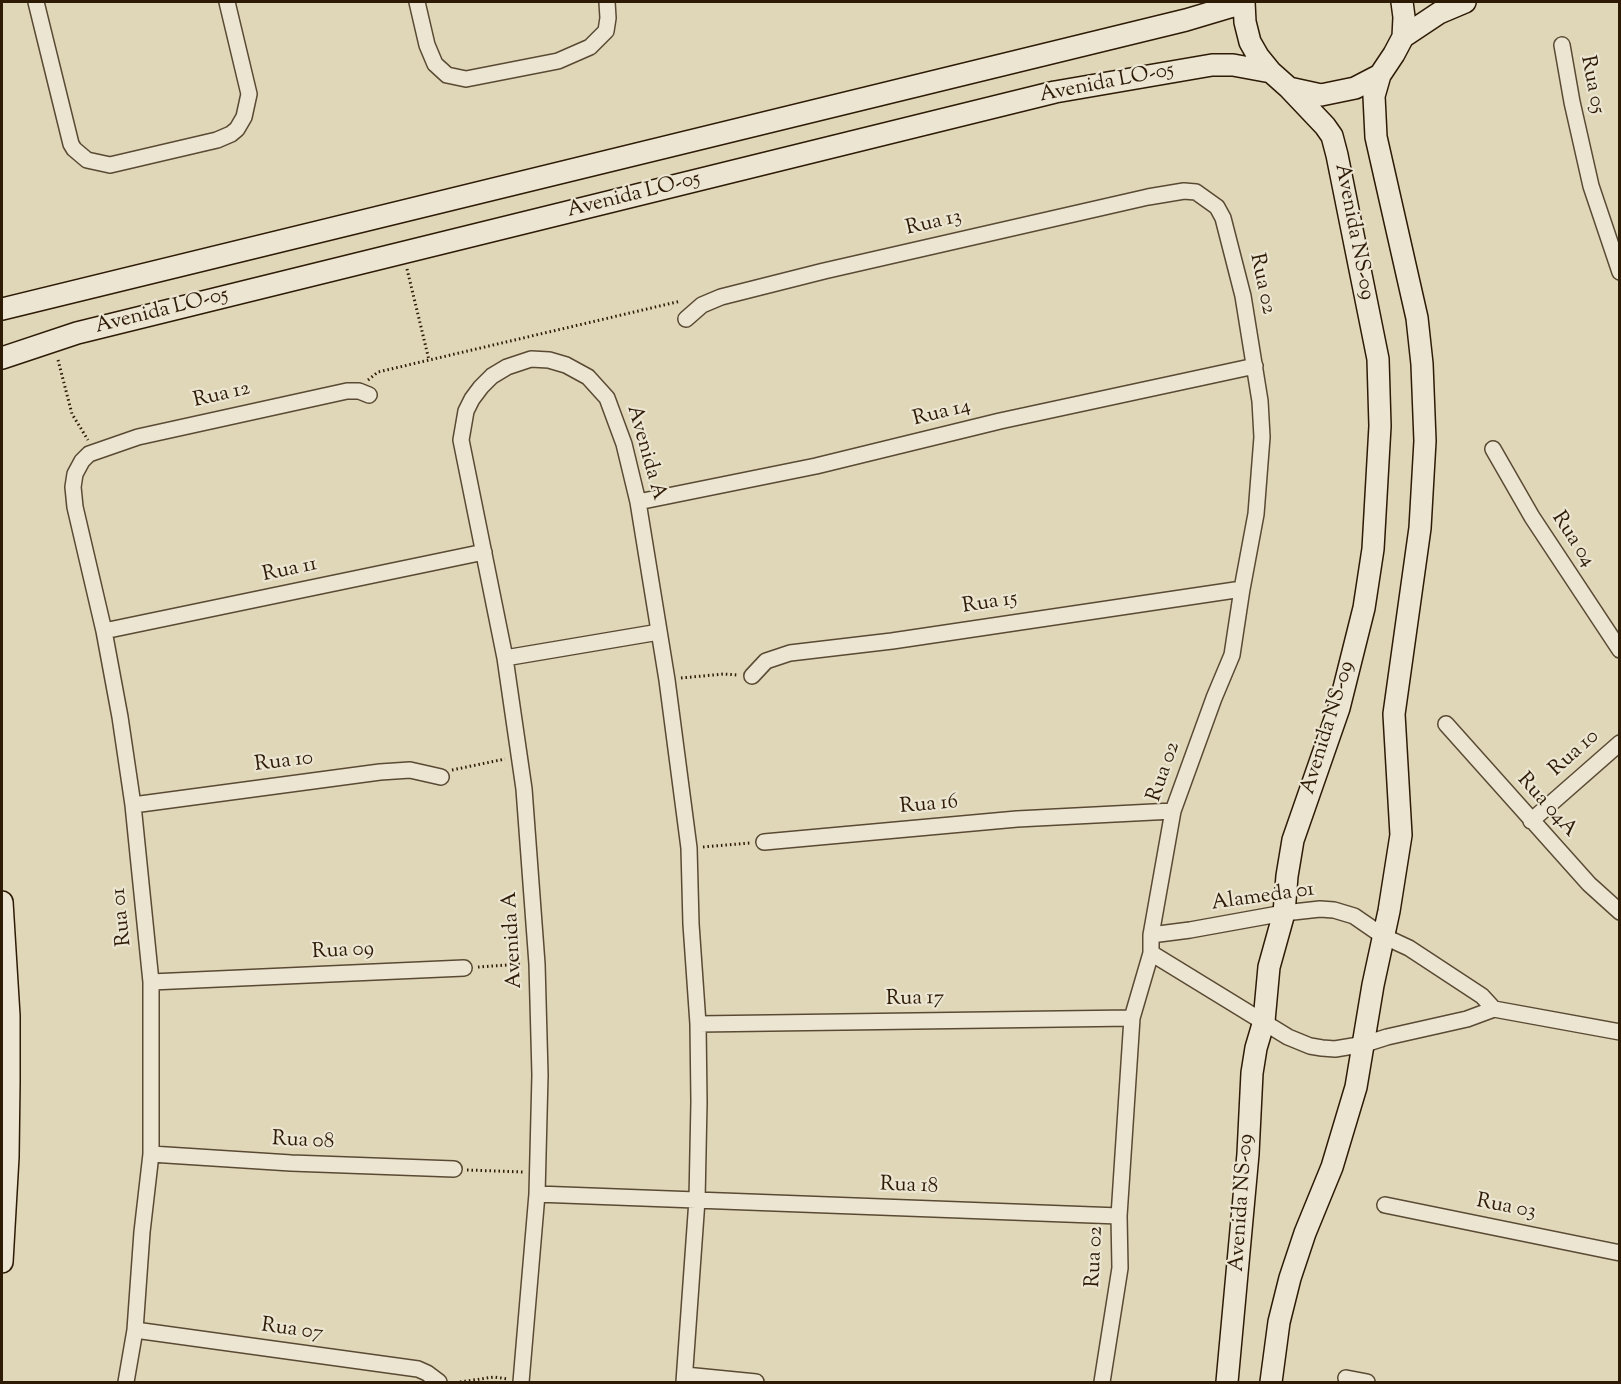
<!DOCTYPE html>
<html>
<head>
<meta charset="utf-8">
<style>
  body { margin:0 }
  #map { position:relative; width:1621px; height:1384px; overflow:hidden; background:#e0d7b9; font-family:"Sorts Mill Goudy",serif }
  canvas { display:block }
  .frame { position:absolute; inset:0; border:3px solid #2e1b06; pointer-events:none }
</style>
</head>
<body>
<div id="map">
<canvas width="1621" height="1384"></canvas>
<div class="frame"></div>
</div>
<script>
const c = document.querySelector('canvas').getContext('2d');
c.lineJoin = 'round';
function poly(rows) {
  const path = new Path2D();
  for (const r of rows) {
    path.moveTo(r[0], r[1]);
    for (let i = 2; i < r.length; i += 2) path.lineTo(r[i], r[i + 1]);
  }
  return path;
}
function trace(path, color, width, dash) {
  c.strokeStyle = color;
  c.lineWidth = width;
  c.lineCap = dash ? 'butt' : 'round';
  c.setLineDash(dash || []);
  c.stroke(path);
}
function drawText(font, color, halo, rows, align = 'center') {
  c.font = font + ' "Sorts Mill Goudy",serif';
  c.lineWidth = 4.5;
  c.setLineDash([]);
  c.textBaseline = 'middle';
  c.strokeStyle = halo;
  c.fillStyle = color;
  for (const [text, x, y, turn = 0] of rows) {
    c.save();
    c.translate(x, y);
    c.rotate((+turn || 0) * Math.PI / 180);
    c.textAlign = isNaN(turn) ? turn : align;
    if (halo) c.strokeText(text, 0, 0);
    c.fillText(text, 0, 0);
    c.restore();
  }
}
const street = poly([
  [36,2,71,144,74,149,87,160,110,165,217,140,231,134,237,129,244,117,249,94,227,2],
  [417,2,427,45,435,64,447,75,466,79,558,61,590,47,606,31,608,18,607,2],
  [1562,45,1572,102,1591,186,1620,272],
  [686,319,702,305,721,297,824,271,1148,197,1184,191,1196,192,1217,207,1223,218,1243,296,1260,401,1262,437,1256,514,1242,589,1232,655,1214,698,1173,811,1151,935,1151,953,1132,1018,1119,1216,1120,1268,1102,1382],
  [1493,449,1532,517,1620,650],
  [638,502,816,466,1000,421,1255,366],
  [104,631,484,552],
  [505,658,659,632],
  [752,676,766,661,790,653,892,641,1242,589],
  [1446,724,1589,884,1620,912],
  [133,805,380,772,410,770,441,777],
  [1531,821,1620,743],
  [764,842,1017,819,1173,811],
  [1151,935,1190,930,1284,913,1320,909,1334,910,1354,916,1383,936,1409,948,1482,996,1494,1009],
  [1151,953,1288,1037,1310,1046,1322,1048,1335,1049,1365,1044,1387,1037,1467,1019,1494,1009,1620,1032],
  [151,982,464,968],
  [698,1024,1132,1018],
  [151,1154,291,1163,454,1169],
  [537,1194,1119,1216],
  [1385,1205,1620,1253],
  [135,1330,418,1369,427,1373,439,1382],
  [685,1375,756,1382],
  [1346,1378,1367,1382],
  [126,1382,135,1330,142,1232,151,1154,151,982,133,805,120,717,104,631,75,507,73,487,75,474,82,461,89,454,138,437,347,391,359,391,369,395],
  [521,1382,537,1194,540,1075,537,964,524,789,505,658,461,440,466,411,472,399,481,387,492,376,507,367,531,359,549,360,566,365,588,377,607,398,624,444,638,502,667,680,689,848,691,924,698,1024,699,1102,697,1200,684,1382]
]);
const secondary = poly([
  [1244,2,1245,22,1250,42,1258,56,1271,72,1289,88,1321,95,1355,88,1380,75,1394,54,1403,37,1404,17,1402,2],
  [1403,37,1439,13,1465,2],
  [2,309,1186,20,1243,3],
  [2,358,77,333,1055,92,1212,65,1233,65,1271,72],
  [2,902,9,1016,9,1082,8,1157,2,1262],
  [1227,1382,1248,1154,1252,1073,1256,1048,1264,1021,1269,967,1284,913,1287,876,1293,840,1339,708,1364,608,1373,549,1380,426,1378,359,1337,155,1332,136,1325,126,1289,88],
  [1271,1382,1279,1322,1290,1278,1305,1233,1332,1167,1356,1087,1373,985,1389,911,1401,835,1394,714,1420,528,1425,441,1422,364,1417,318,1376,137,1374,96,1380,75]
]);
trace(street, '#5a4a33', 18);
trace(secondary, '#2e1b06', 24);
trace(poly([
  [407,269,429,360],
  [58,360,72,414,88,440],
  [368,380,378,372,681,301],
  [681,678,724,674,737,675],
  [452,770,505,759],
  [703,847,750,843],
  [478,967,522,964],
  [467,1170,524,1172],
  [460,1382,494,1377,508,1379]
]), '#2e1b06', 3, [1.5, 3]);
trace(street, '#ebe5d2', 15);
trace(secondary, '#ebe5d2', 21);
drawText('21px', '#2e1b06', '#ebe5d2', [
  ["Avenida LO-05",1107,84,-11],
  ["Rua 05",1591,85,79],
  ["Avenida LO-05",634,196,-14],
  ["Rua 13",934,224,-13],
  ["Avenida NS-09",1353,232,79],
  ["Rua 02",1261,284,78],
  ["Avenida LO-05",162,312,-14],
  ["Rua 12",222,396,-13],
  ["Rua 14",942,414,-14],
  ["Avenida A",645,453,74],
  ["Rua 04",1572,540,57],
  ["Rua 11",290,571,-12],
  ["Rua 15",990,604,-9],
  ["Avenida NS-09",1329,728,-73],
  ["Rua 10",1575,754,-42],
  ["Rua 10",284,763,-7],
  ["Rua 02",1165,772,-71],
  ["Rua 16",929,806,-5],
  ["Rua 04A",1546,806,48],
  ["Alameda 01",1263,898,-8],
  ["Rua 01",123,917,-96],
  ["Avenida A",514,940,-93],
  ["Rua 09",343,952,-3],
  ["Rua 17",915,1000,-1],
  ["Rua 08",303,1142,3],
  ["Rua 18",909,1187,2],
  ["Avenida NS-09",1243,1203,-86],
  ["Rua 03",1506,1208,11],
  ["Rua 02",1096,1257,-87],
  ["Rua 07",292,1331,8]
]);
</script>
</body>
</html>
